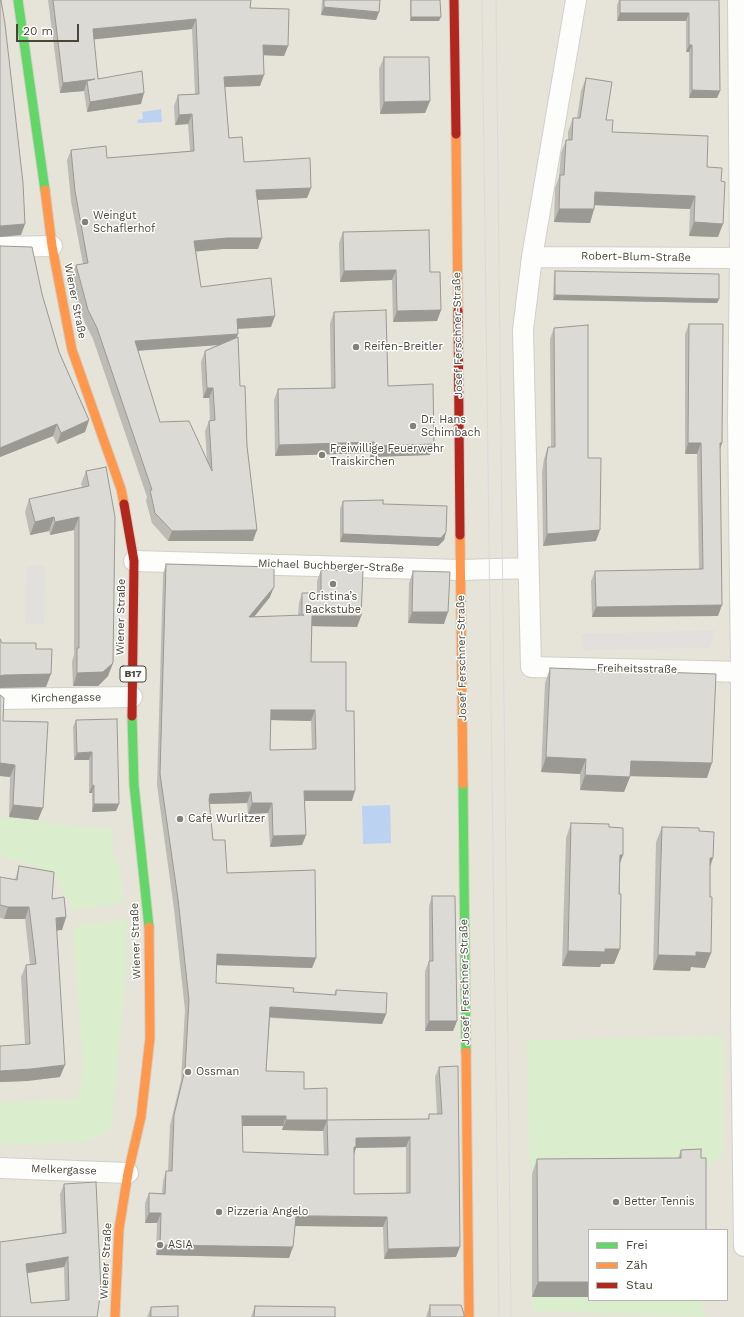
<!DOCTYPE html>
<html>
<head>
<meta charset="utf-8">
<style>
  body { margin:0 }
  #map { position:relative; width:744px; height:1317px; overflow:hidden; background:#f2f1ec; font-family:"Work Sans",sans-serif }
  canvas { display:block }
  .legend { position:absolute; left:588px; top:1229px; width:140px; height:72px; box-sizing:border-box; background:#fff; border:1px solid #b6b5af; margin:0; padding:5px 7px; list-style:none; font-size:12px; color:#494537 }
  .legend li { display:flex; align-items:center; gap:8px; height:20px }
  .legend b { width:20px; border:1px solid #b6b5af }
  .scale { position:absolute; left:16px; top:24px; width:63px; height:18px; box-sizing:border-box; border:2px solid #494537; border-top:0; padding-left:5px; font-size:12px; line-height:14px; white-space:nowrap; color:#494537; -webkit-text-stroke:3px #fff; paint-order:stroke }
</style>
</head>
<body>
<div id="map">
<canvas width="744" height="1317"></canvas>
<ul class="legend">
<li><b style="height:5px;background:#63d668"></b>Frei</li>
<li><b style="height:5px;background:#ff974d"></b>Zäh</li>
<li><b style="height:5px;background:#b3261e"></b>Stau</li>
</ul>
<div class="scale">20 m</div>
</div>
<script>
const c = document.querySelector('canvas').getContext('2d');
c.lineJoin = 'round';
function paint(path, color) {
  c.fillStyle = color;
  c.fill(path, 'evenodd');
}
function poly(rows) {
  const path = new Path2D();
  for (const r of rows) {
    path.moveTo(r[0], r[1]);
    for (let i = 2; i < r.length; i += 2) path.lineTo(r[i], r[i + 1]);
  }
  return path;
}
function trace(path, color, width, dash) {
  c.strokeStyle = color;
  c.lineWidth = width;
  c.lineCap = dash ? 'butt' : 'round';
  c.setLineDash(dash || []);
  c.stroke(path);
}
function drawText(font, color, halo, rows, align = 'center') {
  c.font = font + ' "Work Sans",sans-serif';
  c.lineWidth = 3;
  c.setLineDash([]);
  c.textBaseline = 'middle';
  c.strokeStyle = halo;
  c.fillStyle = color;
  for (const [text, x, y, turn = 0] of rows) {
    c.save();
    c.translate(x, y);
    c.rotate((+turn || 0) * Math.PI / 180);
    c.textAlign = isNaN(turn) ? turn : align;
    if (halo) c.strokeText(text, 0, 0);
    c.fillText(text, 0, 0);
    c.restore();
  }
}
paint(poly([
  [0,0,744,0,744,1317,0,1317],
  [589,1230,727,1230,727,1300,589,1300]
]), '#e6e4d9');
paint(poly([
  [0,817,112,830,113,859,119,863,124,902,72,910,71,903,52,873,0,855],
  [127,919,126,974,111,1128,106,1133,86,1142,0,1145,0,1103,78,1099,83,1067,73,927],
  [723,1037,723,1154,700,1173,589,1230,589,1300,701,1300,705,1317,532,1311,532,1174,529,1155,527,1040]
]), '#daedcc');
paint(poly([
  [26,566,45,566,44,624,25,624],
  [715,630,710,648,583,650,581,634]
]), '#e1e0dc');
paint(poly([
  [161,109,162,122,138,123,137,120,143,119,142,112],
  [390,805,391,843,363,844,362,806]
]), '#bbd2f1');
const street = poly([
  [576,0,532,257,523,330,531,667,744,672],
  [738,0,740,258,738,419,741,672,741,1010,744,1246],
  [0,247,52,246],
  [532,257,740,258],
  [134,561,461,570,528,568],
  [0,699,132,697],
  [0,1168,128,1173]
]);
const fast = poly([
  [18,0,45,190],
  [132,716,134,785,149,927],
  [463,784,466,1052]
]);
const slow = poly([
  [456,134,458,311],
  [45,190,52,246,72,350,121,489,124,504],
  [460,535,463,784],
  [466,1052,469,1317],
  [115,1317,119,1229,128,1173,141,1117,150,1038,149,927]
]);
const jam = poly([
  [454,0,456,134],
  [458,311,460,535],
  [124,504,134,561,132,716]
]);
trace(street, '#d0cfc9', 22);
trace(fast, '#d2d0c3', 11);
trace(slow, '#d2d0c3', 11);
trace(jam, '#d2d0c3', 11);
trace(street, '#fdfdfc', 20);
trace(fast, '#63d668', 9);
trace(slow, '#ff974d', 9);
trace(jam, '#b3261e', 9);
trace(poly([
  [482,0,499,1317],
  [496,0,511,1317]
]), '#dadad9', 1);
paint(poly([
  [48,0,251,0,250,8,288,46,284,56,263,55,260,86,225,87,229,138,244,162,311,188,307,198,258,200,258,249,223,249,196,251,201,287,271,327,237,329,238,334,236,338,240,386,247,446,253,541,168,541,152,523,146,501,147,497,93,339,84,321,72,276,76,265,83,264,71,201,67,160,71,150,107,158,190,151,188,124,175,125,174,106,178,95,195,94,192,29,94,39,98,79,141,104,87,112,84,91,60,93],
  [218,345,205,351,201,362,203,398,209,398,210,421,209,421,205,431,207,461,160,422,138,351],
  [322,0,380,0,379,12,376,20,321,15],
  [410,0,440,0,439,21,410,21],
  [619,0,719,0,720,91,717,98,689,98,689,52,686,52,686,21,617,21,617,5],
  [384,57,430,101,425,113,380,114,379,69],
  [586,78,612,132,707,167,718,237,689,236,690,209,595,205,594,209,590,223,554,222,555,188,559,177,561,153,566,140,568,140,568,132,573,118,577,118,581,91],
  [343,232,430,272,441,310,437,321,393,322,392,280,340,282,339,243],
  [0,246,42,294,59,352,89,420,85,432,57,444,53,436,0,457],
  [555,271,719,299,717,303,553,300,554,275],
  [334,312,388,386,434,444,430,455,370,457,370,453,275,456,274,400,278,389,331,388,330,323],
  [689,324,722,443,720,450,718,616,592,617,591,581,595,571,699,570,697,454,685,454,685,334],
  [554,328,588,458,596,541,543,546,542,472,544,459,548,447,551,447,550,339],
  [106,467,113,663,108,676,98,686,73,686,72,662,74,655,74,530,50,535,49,531,30,535,25,512,29,499,82,487,81,484,86,471],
  [343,501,383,504,446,532,444,540,438,546,340,542,340,509],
  [166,564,270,597,254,617,298,616,299,603,302,593,317,593,317,581,321,570,361,616,357,627,312,626,311,662,346,711,352,801,305,801,306,835,302,845,270,847,268,813,248,814,247,803,210,804,213,840,227,873,316,958,312,968,216,965,216,983,293,992,334,995,336,990,386,1014,382,1024,270,1018,266,1071,304,1089,327,1120,428,1119,429,1114,437,1114,435,1077,439,1067,456,1257,384,1259,383,1227,314,1226,295,1226,289,1258,156,1255,157,1223,145,1223,145,1203,149,1193,162,1193,163,1181,166,1171,168,1171,170,1125,181,1080,185,1010,174,909,157,785,163,574],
  [271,720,311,721,312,749,270,750],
  [242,1126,283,1126,282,1130,323,1131,324,1155,243,1152],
  [406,1147,406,1193,354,1194,354,1154,356,1148],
  [413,571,444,624,408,623,409,583],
  [550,668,707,778,630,776,624,792,580,790,580,774,541,772,545,683],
  [0,695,3,721,38,820,9,817,10,777,0,776],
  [76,720,119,804,116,811,92,812,92,793,89,793,89,760,74,760,73,727],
  [571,823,609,827,623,855,620,863,620,949,614,964,601,964,600,967,562,966,566,838],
  [662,827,699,831,710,867,711,953,705,968,691,967,690,971,653,970,656,842],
  [19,866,52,899,66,917,62,930,57,930,60,1077,27,1081,0,1082,0,1046,25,1045,21,977,26,965,30,964,25,919,4,919,0,918,0,877,15,880],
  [432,896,457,1021,453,1031,425,1031,425,971,429,961,429,906],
  [701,1149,532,1297,532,1174,537,1159,678,1158,681,1150],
  [64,1184,97,1317,0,1317,0,1242,62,1233,60,1194],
  [64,1267,65,1300,31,1303,27,1273],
  [430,1305,464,1317,426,1317],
  [255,1306,335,1317,251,1317],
  [151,1307,178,1317,147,1317]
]), '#bdbbb6');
paint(poly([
  [324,7,379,12,376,20,321,15],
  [620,13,689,13,686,21,617,21],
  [411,17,441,17,439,21,410,21],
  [196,19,192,29,89,40,93,29],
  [263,45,288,46,284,56,259,55],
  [689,45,692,45,689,52,686,52],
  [264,75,260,86,221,87,224,77],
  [95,79,87,81,84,91,60,93,63,83],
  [692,90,720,91,717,98,689,98],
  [144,93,141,104,87,112,90,102],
  [430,101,425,113,380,114,384,102],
  [192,114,188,124,175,125,179,115],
  [311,188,307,198,253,200,256,190],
  [595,192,695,196,690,209,590,205],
  [559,209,594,209,590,223,554,222],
  [694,222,723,224,718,237,689,236],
  [25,224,21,235,0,237,0,226],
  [227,238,262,238,258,249,223,249,191,252,194,241],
  [396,270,392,280,340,282,344,271],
  [555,295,719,299,717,303,553,300],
  [441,310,437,321,393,322,397,311],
  [275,316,271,327,233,329,237,319],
  [238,334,234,344,131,351,135,341],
  [207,388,213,388,209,398,203,398],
  [89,420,85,432,57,444,61,433],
  [57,424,53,436,0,457,0,448],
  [374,442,370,453,275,456,279,445],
  [688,443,701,443,697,454,685,454],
  [720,443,722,443,718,454],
  [434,444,430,455,370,457,374,446],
  [54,517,49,531,30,535,35,522],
  [79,517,74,530,50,535,55,522],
  [257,530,253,541,168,541,172,531],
  [600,530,596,541,543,546,547,534],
  [446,532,444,540,438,546,340,542,343,534],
  [274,587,270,597,245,628,249,617],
  [722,605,718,616,592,617,596,607],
  [412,612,448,612,444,624,408,623],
  [312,616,361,616,357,627,308,626],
  [113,663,108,676,98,686,73,686,77,673],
  [51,674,46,687,0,688,0,676,4,675],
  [271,710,315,710,311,721,268,720],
  [92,752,89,760,74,760,77,753],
  [546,757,586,759,580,774,541,772],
  [631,761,712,763,707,778,625,776],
  [0,763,15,765,10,777,0,776],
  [585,775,630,777,624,792,580,790],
  [94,785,92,793,89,793,92,786],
  [304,791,355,791,352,801,300,801],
  [251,792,247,803,206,804,210,794],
  [252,803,272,803,268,813,248,814],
  [94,804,119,804,116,811,92,812],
  [13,805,43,808,38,820,9,817],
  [306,835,302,845,270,847,273,836],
  [620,855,623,855,617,870],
  [710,858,713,858,708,873],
  [8,907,29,907,25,919,4,919],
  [66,917,62,930,52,931,56,918],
  [605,949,620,949,614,964,601,964,600,967,562,966,568,951],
  [696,952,711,953,705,968,691,967,690,971,653,970,658,955],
  [217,954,316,958,312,968,213,965],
  [270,1007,386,1014,382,1024,266,1017],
  [429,1021,457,1021,453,1031,425,1031],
  [65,1065,60,1077,27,1081,0,1082,0,1071],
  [242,1116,286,1116,283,1126,238,1126],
  [286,1120,327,1120,323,1131,282,1130],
  [410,1137,406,1147,356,1148,353,1157,350,1157,356,1138],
  [149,1213,161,1213,157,1223,145,1223],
  [296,1216,387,1217,383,1227,292,1226],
  [160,1245,293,1247,289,1258,156,1255],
  [460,1247,456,1257,384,1259,388,1249],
  [68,1257,64,1267,22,1274,26,1264],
  [538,1282,589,1282,589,1297,532,1297]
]), '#9a9994');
const building = poly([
  [0,0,1,0,5,24,23,183,25,224,0,226,0,0],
  [53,0,251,0,250,8,289,9,288,46,263,45,264,75,224,77,229,138,242,137,244,162,310,158,311,188,256,190,262,238,227,238,194,241,201,287,271,278,275,316,237,319,238,334,135,341,160,422,189,421,212,471,209,421,215,420,213,388,207,388,205,351,238,337,240,386,245,386,247,446,257,530,172,531,155,513,150,490,152,490,97,328,88,310,76,265,88,263,75,191,71,150,106,146,107,158,194,151,192,114,179,115,178,95,199,94,196,19,93,29,98,79,142,71,144,93,90,102,87,81,95,79,63,83,53,0],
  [324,0,380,0,379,12,324,7,324,0],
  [411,0,440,0,441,17,411,17,411,0],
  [620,0,719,0,720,91,692,90,692,45,689,45,689,13,620,13,620,0],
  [384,57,429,57,430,101,384,102,384,57],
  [586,78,612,82,606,120,613,120,612,132,708,136,707,167,722,168,721,181,725,182,723,224,694,222,695,196,595,192,594,209,559,209,560,175,564,175,566,140,572,140,573,118,580,118,586,78],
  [429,230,430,272,440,272,441,310,397,311,396,270,344,271,343,232,429,230],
  [0,246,32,247,42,294,59,352,89,420,61,433,57,424,0,448,0,246],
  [555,271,719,274,719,299,555,295,555,271],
  [386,310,388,386,433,384,434,444,374,446,374,442,279,445,278,389,335,388,334,312,386,310],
  [689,324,723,324,722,443,720,443,722,605,596,607,595,571,703,569,701,443,688,443,689,324],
  [588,325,588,458,601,458,600,530,547,534,546,460,548,447,555,447,554,328,588,325],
  [106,467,115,517,113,663,103,672,77,673,77,648,79,648,79,517,55,522,54,517,35,522,29,499,89,486,86,471,106,467],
  [383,500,383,504,447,506,446,532,441,538,343,534,343,501,383,500],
  [166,564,274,567,274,587,249,617,304,615,302,615,302,593,321,593,321,570,363,571,361,616,312,616,311,662,346,662,346,711,354,711,355,791,304,791,306,835,273,836,272,803,252,803,251,792,210,794,209,800,213,840,225,840,227,873,315,870,316,958,217,954,216,983,294,988,293,992,336,995,336,990,387,993,386,1014,270,1007,266,1071,304,1072,304,1089,327,1088,327,1120,429,1119,429,1114,442,1114,439,1067,458,1066,460,1247,388,1249,387,1217,318,1216,296,1216,293,1247,160,1245,161,1213,149,1213,149,1193,165,1194,166,1171,172,1171,174,1115,185,1070,189,1000,178,899,160,774,166,564],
  [271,710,315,710,316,749,270,750,271,710],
  [242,1116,286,1116,286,1120,327,1120,328,1155,243,1152,242,1116],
  [410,1137,410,1193,354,1194,354,1147,356,1147,356,1138,410,1137],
  [413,571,450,572,448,612,412,612,413,571],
  [0,639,2,643,36,643,36,649,52,649,51,674,4,675,0,676,0,639],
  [550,668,716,674,712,763,631,761,630,777,585,775,586,759,546,757,550,668],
  [0,695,4,698,3,721,48,722,43,808,13,805,15,765,0,763,0,695],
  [117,719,119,804,94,804,94,785,92,786,92,752,77,753,76,720,117,719],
  [571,823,609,824,609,827,623,828,623,855,620,855,619,894,621,894,620,949,605,949,605,952,568,951,571,823],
  [662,827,699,828,699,831,714,832,713,858,710,858,710,897,712,897,711,953,696,952,696,956,658,955,662,827],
  [19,866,54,872,52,899,64,897,66,917,56,918,65,1065,31,1069,0,1071,0,1046,30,1044,26,965,36,964,29,907,8,907,0,905,0,877,17,880,19,866],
  [432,896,455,896,457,1021,429,1021,429,961,433,961,432,896],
  [701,1149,701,1158,706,1158,706,1230,589,1230,589,1282,538,1282,537,1159,681,1158,681,1150,701,1149],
  [96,1182,101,1290,97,1317,0,1317,0,1242,66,1233,64,1184,96,1182],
  [68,1257,69,1300,31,1303,26,1264,68,1257],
  [430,1305,461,1305,464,1314,464,1317,430,1317,430,1305],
  [178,1306,178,1317,151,1317,151,1307,178,1306],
  [255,1306,335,1307,335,1317,254,1317,255,1306]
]);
paint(building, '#dcdad4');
trace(building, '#9a9994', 1);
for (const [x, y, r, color] of [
  [85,222,4,"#848176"],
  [356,347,4,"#848176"],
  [413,426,4,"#848176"],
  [322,455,4,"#848176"],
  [333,584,4,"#848176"],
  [180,819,4,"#848176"],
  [188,1072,4,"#848176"],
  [616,1202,4,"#848176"],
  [219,1212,4,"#848176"],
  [160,1245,4,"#848176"]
]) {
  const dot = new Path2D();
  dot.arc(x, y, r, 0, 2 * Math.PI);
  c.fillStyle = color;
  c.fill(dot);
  trace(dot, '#fff', 1.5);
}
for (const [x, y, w] of [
  [133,674,26]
]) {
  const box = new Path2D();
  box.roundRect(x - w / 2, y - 8, w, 16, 3);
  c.fillStyle = '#fff';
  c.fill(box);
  trace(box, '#494537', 1);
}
drawText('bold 10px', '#494537', null, [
  ["B17",133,674]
]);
drawText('11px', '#494537', '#fff', [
  ["Weingut",93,216],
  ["Schaflerhof",93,229],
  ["Reifen-Breitler",364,347],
  ["Dr. Hans",421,420],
  ["Schimbach",421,433],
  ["Freiwillige Feuerwehr",330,449],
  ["Traiskirchen",330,462],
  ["Cristina’s",333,597,"center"],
  ["Backstube",333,610,"center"],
  ["Cafe Wurlitzer",188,819],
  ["Ossman",196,1072],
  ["Better Tennis",624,1202],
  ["Pizzeria Angelo",227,1212],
  ["ASIA",168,1245]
], 'left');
drawText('11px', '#494537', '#fff', [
  ["Robert-Blum-Straße",636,257,1],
  ["Wiener Straße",75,301,79],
  ["Josef Ferschner-Straße",458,335,-91],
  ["Michael Buchberger-Straße",331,566,2],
  ["Wiener Straße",121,617,-89],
  ["Josef Ferschner-Straße",462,658,-91],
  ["Freiheitsstraße",637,669,1],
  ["Kirchengasse",66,698,-1],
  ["Wiener Straße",136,941,-92],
  ["Josef Ferschner-Straße",465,982,-91],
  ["Melkergasse",64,1170,2],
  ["Wiener Straße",106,1261,-87]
]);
</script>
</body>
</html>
